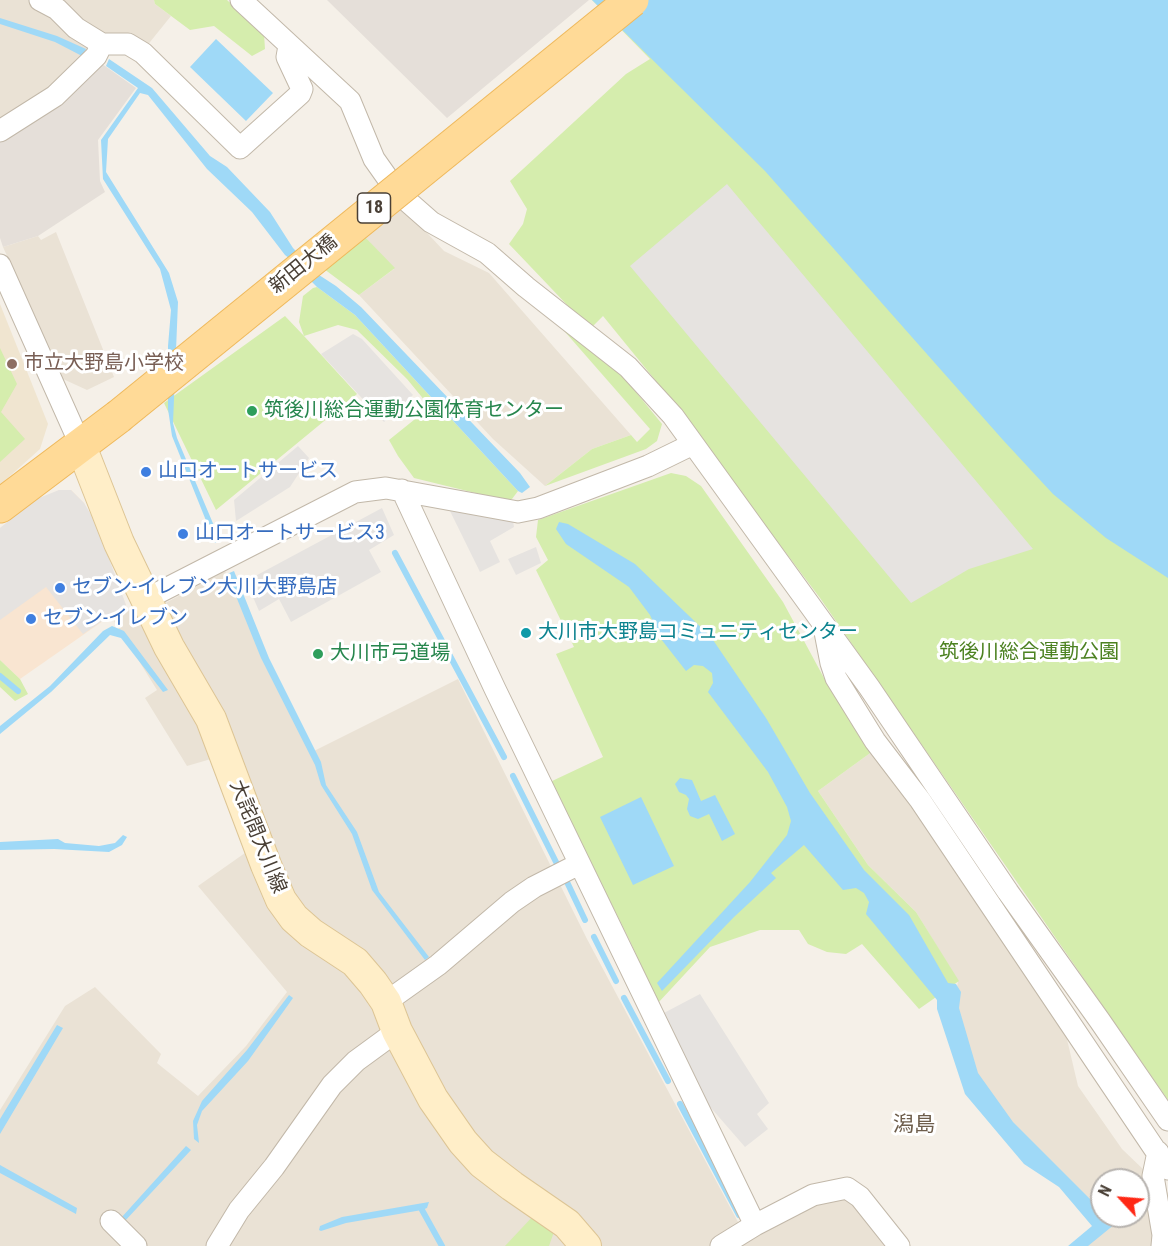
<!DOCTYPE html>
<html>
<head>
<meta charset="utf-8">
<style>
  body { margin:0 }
  #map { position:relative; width:1168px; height:1246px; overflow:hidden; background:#f5f0e8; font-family:"Roboto Condensed",sans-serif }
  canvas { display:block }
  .north { position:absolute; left:1090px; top:1168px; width:60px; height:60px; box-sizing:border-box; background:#fff; border:2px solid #b7b3af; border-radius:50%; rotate:296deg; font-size:16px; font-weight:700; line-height:24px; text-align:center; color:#4a4036 }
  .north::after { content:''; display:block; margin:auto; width:21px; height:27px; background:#ff2815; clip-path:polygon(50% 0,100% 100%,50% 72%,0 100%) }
</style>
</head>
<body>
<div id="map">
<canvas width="1168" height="1246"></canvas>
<div class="north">N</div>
</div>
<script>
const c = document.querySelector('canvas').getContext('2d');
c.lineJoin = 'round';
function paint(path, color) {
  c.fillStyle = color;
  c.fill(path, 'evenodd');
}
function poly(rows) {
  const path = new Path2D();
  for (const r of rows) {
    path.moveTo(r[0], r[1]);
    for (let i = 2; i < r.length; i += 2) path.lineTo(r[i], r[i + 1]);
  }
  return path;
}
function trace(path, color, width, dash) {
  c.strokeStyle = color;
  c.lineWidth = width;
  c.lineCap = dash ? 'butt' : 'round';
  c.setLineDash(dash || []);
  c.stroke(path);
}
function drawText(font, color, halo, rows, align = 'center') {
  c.font = font + ' "Roboto Condensed","Noto Sans JP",sans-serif';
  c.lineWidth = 6;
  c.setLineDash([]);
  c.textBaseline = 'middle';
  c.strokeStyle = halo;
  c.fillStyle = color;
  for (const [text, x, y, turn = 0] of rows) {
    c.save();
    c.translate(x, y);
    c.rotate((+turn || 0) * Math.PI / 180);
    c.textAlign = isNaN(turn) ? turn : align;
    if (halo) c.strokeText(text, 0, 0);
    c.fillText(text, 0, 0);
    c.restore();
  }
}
paint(poly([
  [0,0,154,0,155,4,171,16,146,47,129,36,0,136],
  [400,204,444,251,489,273,631,435,592,449,545,486,493,439,359,295,394,269,363,235],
  [56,232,114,377,87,390,63,379,3,247,38,236,41,240],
  [225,571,314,751,458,679,587,939,738,1222,759,1215,786,1198,850,1177,887,1246,0,1246,0,1110,65,1006,95,987,161,1054,157,1063,198,1096,246,1046,287,992,198,886,245,853,211,759,187,766,145,698,157,690,114,621,132,608,160,606],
  [873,751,1066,1035,1078,1086,1122,1149,1168,1193,1168,1246,1079,1246,1105,1225,976,1091,953,1013,958,981,916,912,868,865,818,791],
  [1102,1180,1138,1180,1138,1216,1102,1216]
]), '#eae2d5');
paint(poly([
  [59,490,71,490,84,503,126,605,20,679,0,660,0,528]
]), '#f9e5d1');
paint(poly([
  [327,0,589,0,447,118],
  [98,61,136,88,98,140,100,181,105,192,38,236,3,247,0,238,0,136]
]), '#e5dfd9');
paint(poly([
  [0,304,48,424,40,449,0,485]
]), '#f0e5d0');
paint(poly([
  [154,0,227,0,264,34,265,49,252,56,214,26,190,30,155,4],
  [592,0,620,0,1168,494,1168,1100,820,598,660,386,603,316,590,329,509,244,523,224,527,209,510,181,626,74,650,59],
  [363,235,395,268,359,295,324,269],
  [317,287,355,315,518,491,512,499,504,500,414,478,398,456,389,440,430,407,407,379,357,330,338,325,304,336,357,394,216,510,164,403,285,316,304,336,299,322,303,296,313,288],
  [559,325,622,375,662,424,657,441,646,449,545,486,592,449,631,435,637,442,650,429],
  [0,348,17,384,1,412,25,439,0,462],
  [671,473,686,476,701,486,783,602,824,678,859,736,873,751,818,791,868,865,916,912,959,981,919,1009,862,944,846,954,827,952,808,944,799,930,760,930,710,947,658,1003,629,939,550,782,603,757,556,654,574,647,536,570,548,560,536,537,538,520],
  [0,660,20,679,28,694,15,701,0,687],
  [535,1214,556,1226,549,1246,505,1246]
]), '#d5edad');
paint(poly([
  [727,184,1033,549,969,569,911,603,630,266],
  [353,334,362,339,413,395,384,422,321,354],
  [298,446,309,458,290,487,236,521,234,500],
  [59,490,71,490,84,503,96,523,126,605,83,634,46,587,0,620,0,528,34,500],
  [382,508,394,535,369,550,381,572,291,622,279,599,259,611,246,581],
  [450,511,513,521,514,527,490,541,500,562,480,572],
  [536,547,541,563,516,575,508,559],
  [700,994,769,1103,757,1114,768,1129,745,1147,705,1101,662,1014]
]), '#e6e3e0');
paint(poly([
  [592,0,1168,0,1168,578,1106,538,1053,494,1003,440,765,171],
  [0,18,57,36,86,49,82,56,55,42,0,24],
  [216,39,273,93,246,121,190,67],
  [109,59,152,88,210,156,227,167,270,212,293,248,319,275,336,286,361,307,520,473,530,487,522,493,518,491,355,315,317,287,309,279,304,270,285,255,252,212,207,169,148,95,140,93,108,139,106,172,169,273,178,302,173,423,177,438,220,540,215,543,172,436,168,409,168,346,171,310,160,269,103,179,101,140,138,88,106,66],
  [559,522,568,524,635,564,711,637,766,718,810,793,864,870,909,915,948,983,956,984,961,992,959,1008,978,1073,1013,1122,1102,1211,1102,1216,1107,1216,1115,1224,1088,1246,1068,1246,1092,1226,1059,1187,1024,1164,965,1094,937,1009,937,1000,866,914,869,902,864,893,856,888,843,890,804,845,771,873,776,878,734,917,662,991,657,983,750,882,787,835,791,821,787,807,768,772,708,692,713,683,712,673,703,666,694,665,686,671,661,639,650,615,629,587,566,544,556,529],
  [234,571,269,658,321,762,326,785,357,832,379,892,429,957,425,960,372,890,352,834,321,785,315,765,261,658,227,574],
  [112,626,124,631,168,690,163,692,121,638,110,635,51,692,0,734,0,726,50,686,103,631],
  [680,778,692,780,701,801,715,795,735,834,722,841,709,814,698,819,690,816,687,809,689,799,686,795,679,792,675,784],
  [641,797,674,866,633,885,600,817],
  [123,835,127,837,122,845,109,852,54,849,0,850,0,842,58,839,65,843,99,846,115,843],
  [289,995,293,998,248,1061,202,1111,197,1125,199,1143,194,1139,193,1121,202,1101,247,1050],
  [57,1025,63,1028,0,1134,0,1119],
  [186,1146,191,1150,124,1222,121,1218],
  [0,1165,77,1208,76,1214,0,1173],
  [429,1202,427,1208,422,1210,346,1223,321,1231,319,1230,320,1226,342,1217]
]), '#9fd9f7');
trace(poly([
  [395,553,504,757],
  [0,676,18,691],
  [513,776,557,864],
  [567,882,585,920],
  [594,937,616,981],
  [624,998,668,1081],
  [680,1104,739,1215],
  [422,1210,442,1246]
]), '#9fd9f7', 6);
const street = poly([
  [40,0,57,9,76,28,102,44],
  [241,0,350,101,374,159,398,193,431,222,487,253,526,287,628,367,673,416,869,687,1008,892,1100,1021,1168,1120],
  [0,131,55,96,96,56,102,44,128,44,143,53,240,148,300,94,302,89,287,57,289,46],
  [0,265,81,446],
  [402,490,495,689,755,1225],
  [146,599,355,492,386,488,518,512,538,508,648,466,693,444],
  [825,632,831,663,836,678,875,741,920,800,1168,1169],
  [386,1002,438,965,512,902,534,887,579,864],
  [1158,1152,1153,1176,1163,1235,1162,1246],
  [111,1221,136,1246],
  [217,1246,239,1210,274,1167,332,1085,356,1061,397,1031],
  [721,1246,755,1225,813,1195,847,1188,860,1197,899,1246]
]);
const secondary = poly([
  [81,446,119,543,169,647,211,719,266,865,281,900,294,918,311,933,355,962,373,983,386,1002,397,1031,433,1099,463,1142,482,1163,512,1186,567,1224,586,1246]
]);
const primary = poly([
  [0,506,118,417]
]);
trace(street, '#c2b8a9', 23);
trace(secondary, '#ddc595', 32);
trace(primary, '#efb95c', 35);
trace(street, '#fff', 21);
trace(secondary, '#ffeec8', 30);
trace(primary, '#ffda97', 33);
const primaryBridge = poly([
  [118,417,632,0]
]);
trace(primaryBridge, '#efb95c', 35, []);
trace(primaryBridge, '#ffda97', 33);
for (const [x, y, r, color] of [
  [12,364,6,"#8d6e63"],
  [252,411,6,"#2e9e5b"],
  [146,472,6,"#3f7fe0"],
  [183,534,6,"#3f7fe0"],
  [60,588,6,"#3f7fe0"],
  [31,619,6,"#3f7fe0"],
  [526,633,6,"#0f9aa8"],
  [318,654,6,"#2e9e5b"]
]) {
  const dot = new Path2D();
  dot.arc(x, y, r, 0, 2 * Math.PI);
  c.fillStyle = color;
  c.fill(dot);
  trace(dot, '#fff', 2);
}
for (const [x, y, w] of [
  [374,208,33]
]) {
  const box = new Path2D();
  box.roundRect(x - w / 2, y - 15, w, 30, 4.5);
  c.fillStyle = '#fff';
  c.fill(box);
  trace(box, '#4a4036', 1.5);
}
drawText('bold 18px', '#4a4036', null, [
  ["18",374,208]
]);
drawText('20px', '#4a4036', '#fff', [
  ["新田大橋",304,265,-39],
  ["大詫間大川線",257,837,68]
]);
drawText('20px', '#785e54', '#fff', [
  ["市立大野島小学校",24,364]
], 'left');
drawText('20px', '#27864d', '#fff', [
  ["筑後川総合運動公園体育センター",264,411],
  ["大川市弓道場",330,654]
], 'left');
drawText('20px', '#366cbe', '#fff', [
  ["山口オートサービス",158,472],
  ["山口オートサービス3",195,534],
  ["セブン-イレブン大川大野島店",72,588],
  ["セブン-イレブン",43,619]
], 'left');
drawText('20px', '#0d838f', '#fff', [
  ["大川市大野島コミュニティセンター",538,633]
], 'left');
drawText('20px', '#4d8222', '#fff', [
  ["筑後川総合運動公園",1029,653]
]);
drawText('21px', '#6e5e4c', '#fff', [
  ["潟島",914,1126]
]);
</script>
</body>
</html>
